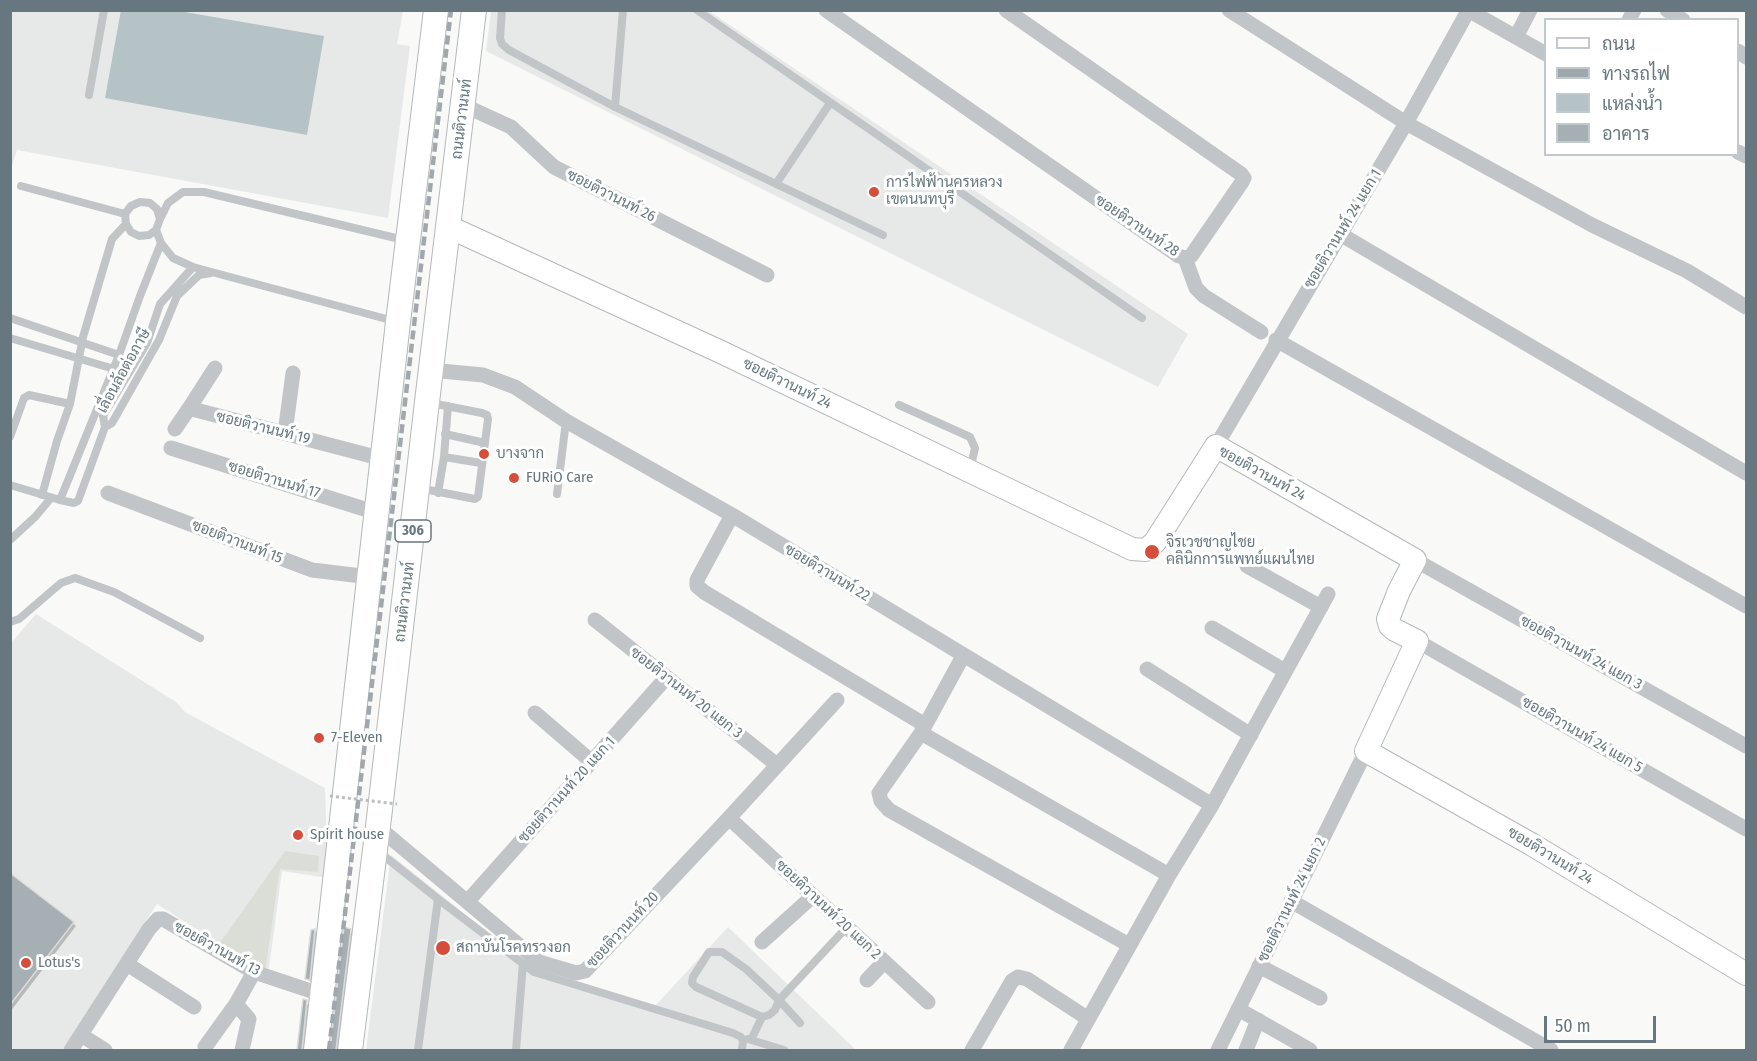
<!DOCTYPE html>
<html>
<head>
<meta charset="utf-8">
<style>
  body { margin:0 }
  #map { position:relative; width:1757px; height:1061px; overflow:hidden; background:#f9f9f7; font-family:"Fira Sans Condensed",Sarabun,sans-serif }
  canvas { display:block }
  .frame { position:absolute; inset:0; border:12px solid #667780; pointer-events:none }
  .legend { position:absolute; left:1544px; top:18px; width:195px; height:138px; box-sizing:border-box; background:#fff; border:2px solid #c2c9cc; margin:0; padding:8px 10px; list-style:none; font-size:18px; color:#667780 }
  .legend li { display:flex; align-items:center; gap:12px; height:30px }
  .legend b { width:30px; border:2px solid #c2c9cc }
  .scale { position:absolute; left:1544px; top:1016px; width:112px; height:27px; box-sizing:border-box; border:3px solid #667780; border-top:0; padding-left:8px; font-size:18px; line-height:21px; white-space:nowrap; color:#667780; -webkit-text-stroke:4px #fff; paint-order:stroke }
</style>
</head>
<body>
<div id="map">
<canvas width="1757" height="1061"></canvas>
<div class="frame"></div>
<ul class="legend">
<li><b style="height:8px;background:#fff"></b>ถนน</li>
<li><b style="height:8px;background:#a1a8ad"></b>ทางรถไฟ</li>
<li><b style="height:16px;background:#b6c3c6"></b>แหล่งน้ำ</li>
<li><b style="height:16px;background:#a6afb4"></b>อาคาร</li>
</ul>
<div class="scale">50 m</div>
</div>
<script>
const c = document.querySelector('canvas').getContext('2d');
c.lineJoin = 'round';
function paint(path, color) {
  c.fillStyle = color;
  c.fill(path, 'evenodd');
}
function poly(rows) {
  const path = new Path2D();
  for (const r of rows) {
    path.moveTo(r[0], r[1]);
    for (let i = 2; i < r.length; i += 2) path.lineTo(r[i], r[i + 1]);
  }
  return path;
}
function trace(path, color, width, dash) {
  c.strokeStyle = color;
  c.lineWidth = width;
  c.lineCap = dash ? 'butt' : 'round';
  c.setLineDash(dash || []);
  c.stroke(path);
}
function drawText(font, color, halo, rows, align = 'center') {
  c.font = font + ' "Fira Sans Condensed",Sarabun,sans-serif';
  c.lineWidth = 6;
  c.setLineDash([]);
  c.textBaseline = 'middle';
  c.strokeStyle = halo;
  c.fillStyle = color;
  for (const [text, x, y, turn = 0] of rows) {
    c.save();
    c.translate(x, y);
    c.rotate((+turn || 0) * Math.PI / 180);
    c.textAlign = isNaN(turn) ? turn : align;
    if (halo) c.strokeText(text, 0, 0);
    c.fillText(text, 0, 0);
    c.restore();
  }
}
paint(poly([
  [11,11,403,11,397,44,410,46,388,218,17,150,11,169],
  [491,11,709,11,1188,334,1158,387,486,51],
  [36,614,176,702,185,712,325,788,328,878,282,871,268,975,157,904,62,1050,11,1050,11,643],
  [391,855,535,970,655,1006,728,927,856,1050,366,1050]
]), '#e7e9e8');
paint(poly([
  [285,851,319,856,318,872,280,869,265,972,220,943]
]), '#daded7');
paint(poly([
  [121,10,179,11,324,36,307,135,105,98]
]), '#b6c3c6');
paint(poly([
  [10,875,76,926,10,1012],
  [345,929,350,930,364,945,351,1050,332,1050],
  [315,931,329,945,321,993,307,978],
  [304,1001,321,1016,318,1050,298,1050]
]), '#0003');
const building = poly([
  [10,873,74,922,10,1005,10,873],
  [344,927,351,929,336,1050,330,1050,344,927],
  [315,929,310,980,305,979,311,930,315,929],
  [303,999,307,1000,302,1050,297,1050,303,999]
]);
paint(building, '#a6afb4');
trace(building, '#dbdbd9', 1.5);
const secondary = poly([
  [449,227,721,352,1132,549,1146,550,1155,542,1216,446,1415,560,1399,591,1388,619,1390,626,1395,630,1417,641,1366,751,1531,844,1746,974]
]);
const primary = poly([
  [316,1050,398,322,436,10],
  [350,1050,379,818,427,402,474,10]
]);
trace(secondary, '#b3b9bd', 24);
trace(primary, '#b2b8bb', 26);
trace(poly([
  [502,10,500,38,502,44,509,50,615,107,883,235],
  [697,10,1142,318],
  [89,95,104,10],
  [615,107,623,10],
  [776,184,830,103],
  [21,186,125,214],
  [160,219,168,203,183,192,204,192,404,240],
  [156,230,149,235,139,236,131,232,126,224,125,214,131,206,140,202,150,203,157,209,160,219,156,230,161,243,173,258,193,267,394,321],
  [10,318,119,355],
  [10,338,114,369],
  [899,405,970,437,975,448,970,470],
  [105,427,112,423,159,340,177,296,199,275,211,273],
  [445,434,485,443],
  [10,437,24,398,29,395,70,404,83,337,112,239,126,224],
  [444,457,481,463],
  [10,485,60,500,74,503,78,501,105,427,103,416,147,343,160,304,193,267],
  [419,488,475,499,478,497,488,419,487,415,482,413,431,403],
  [438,493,444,457,448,406],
  [557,494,566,421],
  [42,495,57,441,70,404],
  [60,500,119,355,140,296,161,243],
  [10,540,35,517,51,498],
  [10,622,19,619,61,583,75,578,114,592,200,638],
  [379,852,438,899,534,972,733,1033,741,1037,743,1041,742,1050],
  [800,1023,779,1000,847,927],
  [748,1039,784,1050],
  [751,1040,762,1017,769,1015,775,1010,779,1000,746,969,722,952,709,952,693,977,692,983,696,987,762,1017],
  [418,1050,438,899],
  [516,1050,523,963]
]), '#c1c5c8', 8);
trace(poly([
  [826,10,1179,256,1185,258,1191,256,1242,182,1244,178,1241,174,1006,10],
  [1229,10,1406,123,1592,225,1687,271,1746,307],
  [1468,10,1546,54],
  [1667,10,1683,20],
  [1629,20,1634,10],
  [1516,37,1530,10],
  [1738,51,1746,57],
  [463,105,511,127,554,167,767,275],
  [1738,152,1746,156],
  [1340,234,1746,473],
  [1185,258,1196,288,1204,296,1261,332],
  [1276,340,1746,606],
  [215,368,190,407,192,409,383,459],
  [431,370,483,375,515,387,566,421,732,515,1212,805],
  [175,429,190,407],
  [285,433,293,373],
  [1216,446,1406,123,1468,11],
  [171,448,377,513],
  [108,493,312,570,370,577],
  [732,515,697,580,697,586,704,592,925,725],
  [1415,560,1746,746],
  [1247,566,1321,607],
  [595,620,777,765],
  [1212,628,1285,671],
  [1417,641,1746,829],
  [963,656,921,733,879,793,881,801,889,810,1129,945],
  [1147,669,1251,735],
  [535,713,592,762],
  [921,733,1169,875],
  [729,818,928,1002],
  [378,827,539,962,576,973,585,971,729,818,837,700],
  [1291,901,1551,1050],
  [467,902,666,678],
  [762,942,813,896],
  [127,964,194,1007],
  [1259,966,1320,998],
  [867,980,884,962],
  [236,1004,249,1019,242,1050],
  [1238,1009,1310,1050],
  [81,1035,105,1050],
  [205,1047,236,1004,254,972],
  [71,1050,149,929,158,919,163,919,254,972,323,995],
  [972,1050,1012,981,1018,977,1027,979,1087,1018],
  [1071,1050,1169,875,1212,805,1328,594],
  [1218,1050,1366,751],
  [1246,1050,1258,1020]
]), '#c1c5c8', 15);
trace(secondary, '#fff', 22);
trace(primary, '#fff', 24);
trace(poly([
  [329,1050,451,10]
]), '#a1a8ad', 4.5, [9, 4.5]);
trace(poly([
  [330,796,397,804]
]), '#bbbec0', 3, [3, 3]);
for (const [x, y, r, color] of [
  [874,192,6,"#d54e3b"],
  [484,454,6,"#d54e3b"],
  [514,478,6,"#d54e3b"],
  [1152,552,8,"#d54e3b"],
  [319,738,6,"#d54e3b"],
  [298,835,6,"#d54e3b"],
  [443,948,8,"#d54e3b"],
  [26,963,6,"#d54e3b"]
]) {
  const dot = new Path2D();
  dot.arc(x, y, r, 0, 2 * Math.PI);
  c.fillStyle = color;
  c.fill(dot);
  trace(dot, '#fff', 2);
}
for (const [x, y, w] of [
  [413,531,36]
]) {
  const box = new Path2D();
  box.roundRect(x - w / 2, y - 11, w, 22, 4.5);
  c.fillStyle = '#fff';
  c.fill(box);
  trace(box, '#667780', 1.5);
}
drawText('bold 14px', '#667780', null, [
  ["306",413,531]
]);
drawText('15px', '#667780', '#fff', [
  ["ถนนติวานนท์",462,119,-83],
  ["ซอยติวานนท์ 26",611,196,27],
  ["ซอยติวานนท์ 28",1137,226,34],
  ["ซอยติวานนท์ 24 แยก 1",1343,229,-59],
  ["เลื่อนล้อต่อภาษี",124,371,-61],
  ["ซอยติวานนท์ 24",787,384,26],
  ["ซอยติวานนท์ 19",263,428,14],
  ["ซอยติวานนท์ 24",1262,474,29],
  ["ซอยติวานนท์ 17",274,480,17],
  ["ซอยติวานนท์ 15",237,542,21],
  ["ซอยติวานนท์ 22",827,573,31],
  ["ถนนติวานนท์",405,602,-83],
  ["ซอยติวานนท์ 24 แยก 3",1581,653,29],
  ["ซอยติวานนท์ 20 แยก 3",686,693,38],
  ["ซอยติวานนท์ 24 แยก 5",1582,735,30],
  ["ซอยติวานนท์ 20 แยก 1",567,790,-48],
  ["ซอยติวานนท์ 24",1550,856,31],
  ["ซอยติวานนท์ 24 แยก 2",1292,900,-64],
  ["ซอยติวานนท์ 20 แยก 2",828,910,43],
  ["ซอยติวานนท์ 20",623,930,-47],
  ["ซอยติวานนท์ 13",217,949,29]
]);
drawText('15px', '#667780', '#fff', [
  ["การไฟฟ้านครหลวง",886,183],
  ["เขตนนทบุรี",886,200],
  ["บางจาก",496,454],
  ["FURiO Care",526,478],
  ["จิรเวชชาญไชย",1166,543],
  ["คลินิกการแพทย์แผนไทย",1166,560],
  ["7-Eleven",331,738],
  ["Spirit house",310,835],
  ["สถาบันโรคทรวงอก",456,948],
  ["Lotus's",38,963]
], 'left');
</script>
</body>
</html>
